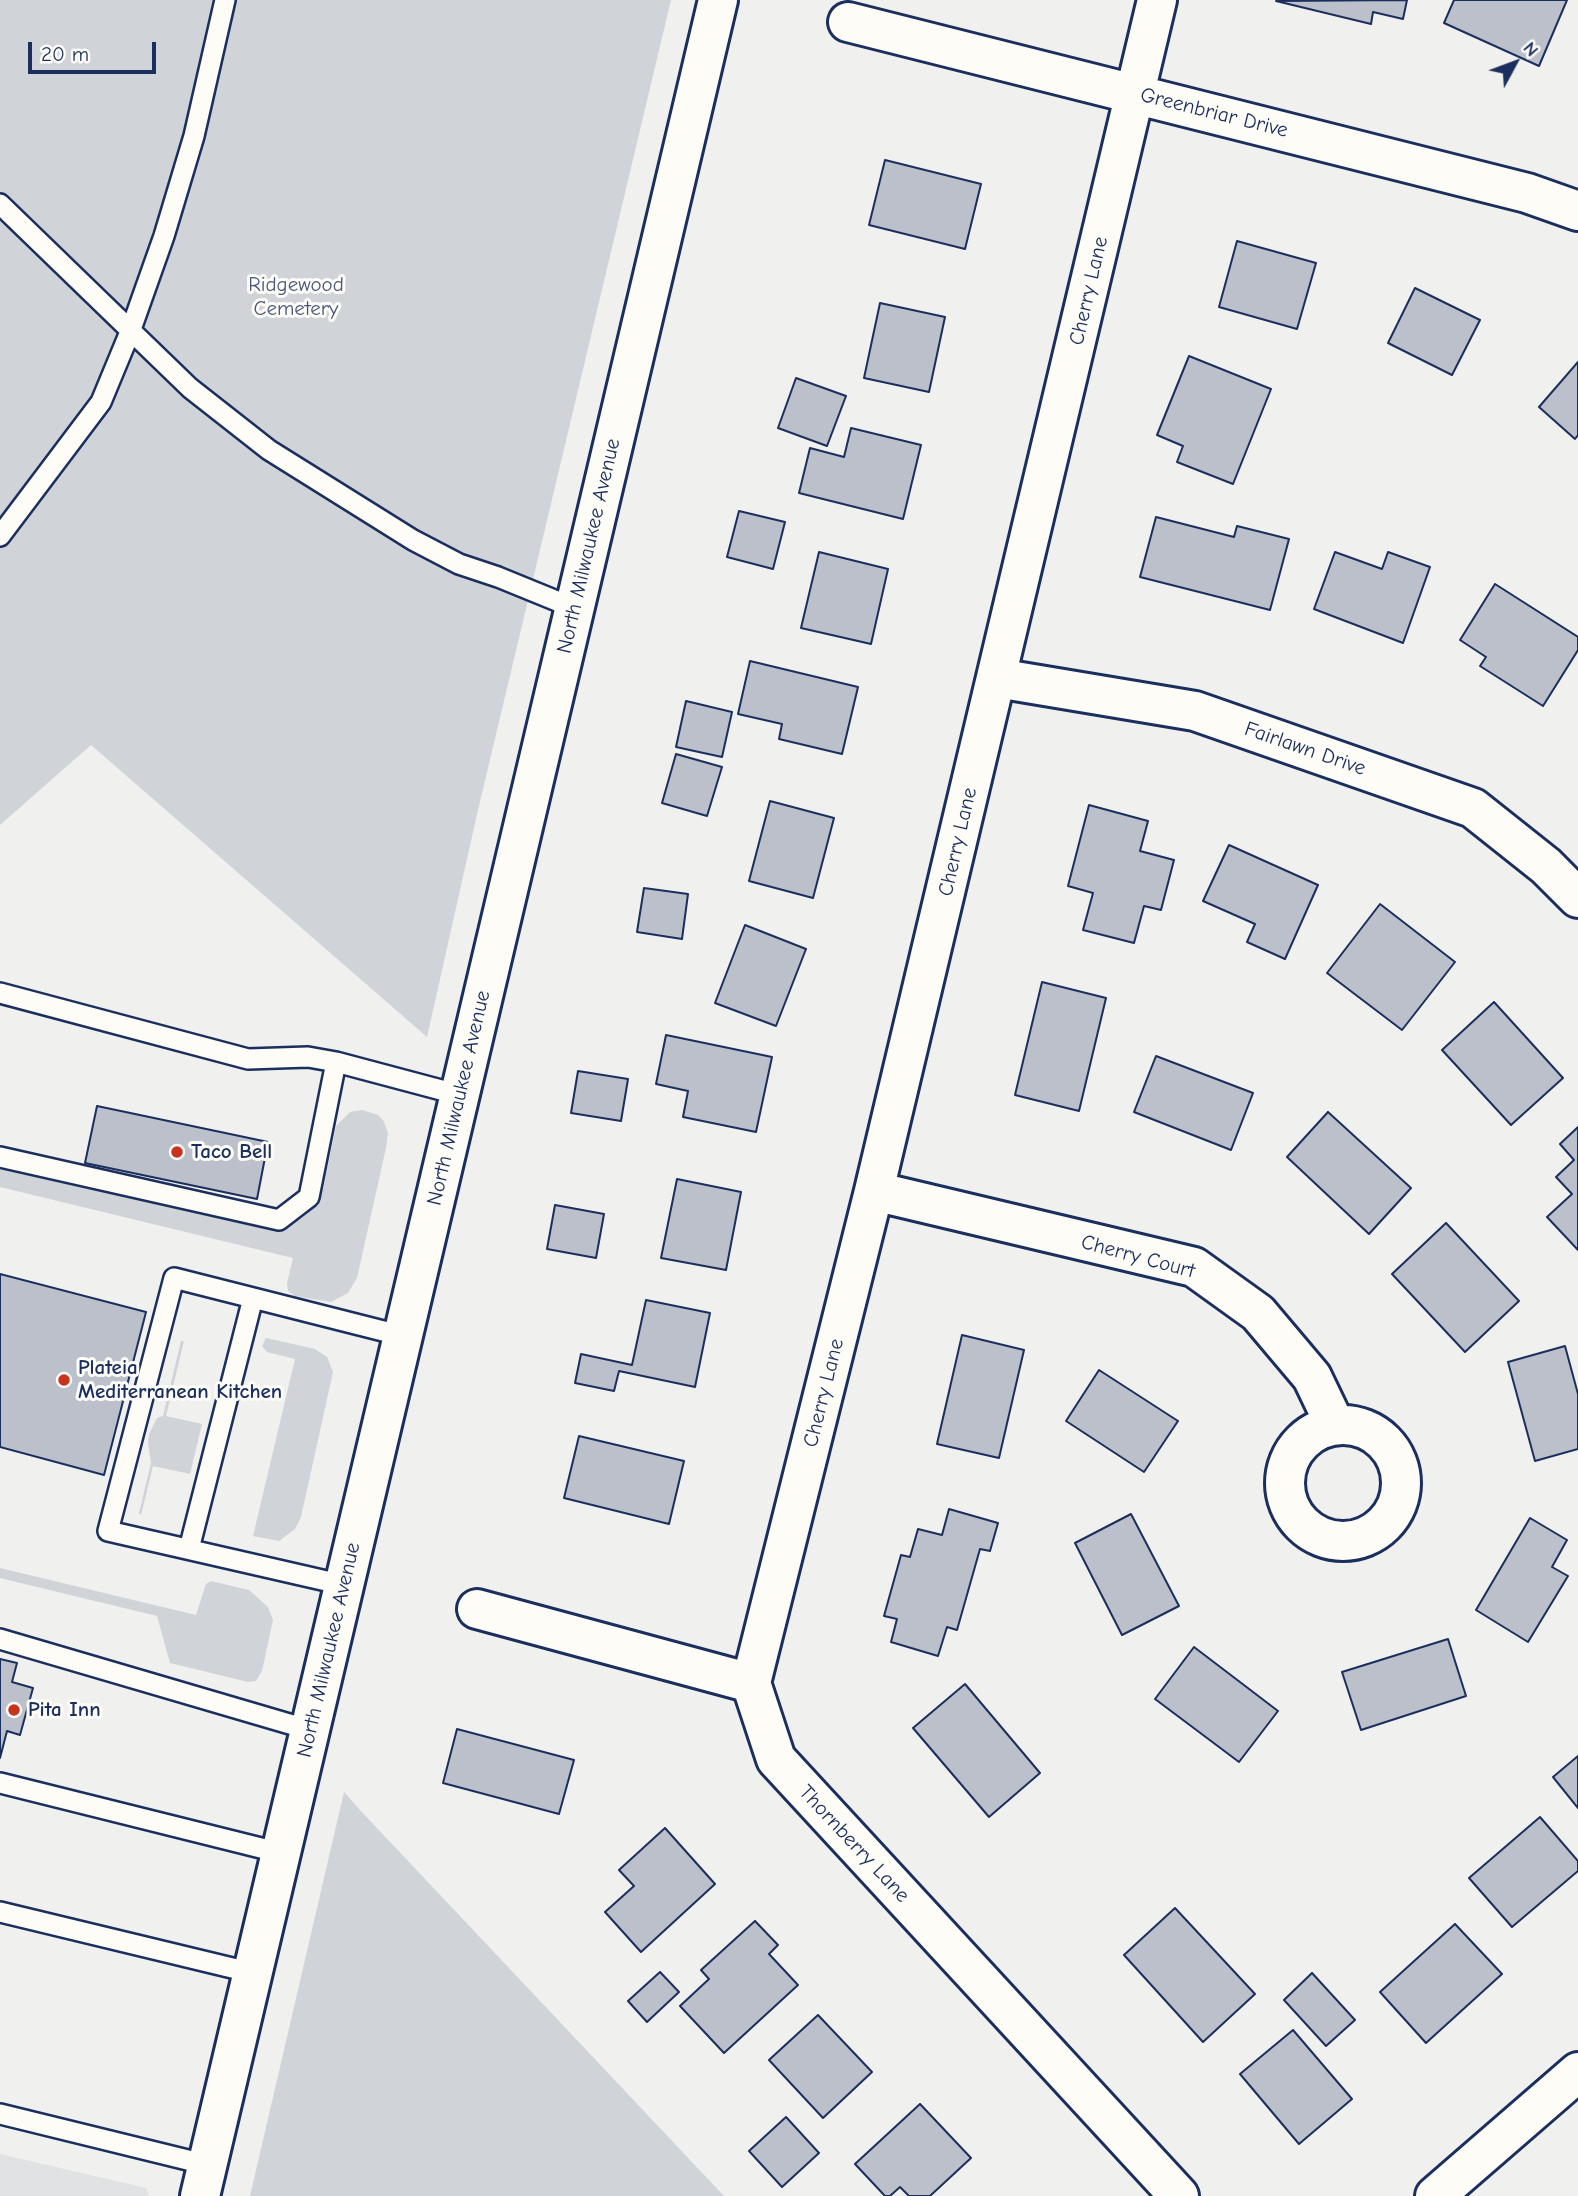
<!DOCTYPE html>
<html>
<head>
<meta charset="utf-8">
<style>
  body { margin:0 }
  #map { position:relative; width:1578px; height:2196px; overflow:hidden; background:#f0f0ee; font-family:"Comic Neue",sans-serif }
  canvas { display:block }
  .north { position:absolute; left:1480px; top:28px; width:70px; height:70px; -webkit-text-stroke:5px #fdfcf7; paint-order:stroke; rotate:49deg; font-size:19px; font-weight:700; line-height:28px; text-align:center; color:#1b2f5e }
  .north::after { content:''; display:block; margin:auto; width:24px; height:32px; background:#1b2f5e; clip-path:polygon(50% 0,100% 100%,50% 72%,0 100%) }
  .scale { position:absolute; left:28px; top:42px; width:128px; height:32px; box-sizing:border-box; border:4px solid #1b2f5e; border-top:0; padding-left:9px; font-size:21px; line-height:24px; white-space:nowrap; color:#1b2f5e; -webkit-text-stroke:5px #fdfcf7; paint-order:stroke }
</style>
</head>
<body>
<div id="map">
<canvas width="1578" height="2196"></canvas>
<div class="north">N</div>
<div class="scale">20 m</div>
</div>
<script>
const c = document.querySelector('canvas').getContext('2d');
c.lineJoin = 'round';
function paint(path, color) {
  c.fillStyle = color;
  c.fill(path, 'evenodd');
}
function poly(rows) {
  const path = new Path2D();
  for (const r of rows) {
    if (r.length === 3) {
      path.moveTo(r[0] + r[2], r[1]);
      path.arc(r[0], r[1], r[2], 0, 2 * Math.PI);
      continue;
    }
    path.moveTo(r[0], r[1]);
    for (let i = 2; i < r.length; i += 2) path.lineTo(r[i], r[i + 1]);
  }
  return path;
}
function trace(path, color, width, dash) {
  c.strokeStyle = color;
  c.lineWidth = width;
  c.lineCap = dash ? 'butt' : 'round';
  c.setLineDash(dash || []);
  c.stroke(path);
}
function drawText(font, color, halo, rows, align = 'center') {
  c.font = font + ' "Comic Neue",sans-serif';
  c.lineWidth = 6;
  c.setLineDash([]);
  c.textBaseline = 'middle';
  c.strokeStyle = halo;
  c.fillStyle = color;
  for (const [text, x, y, turn = 0] of rows) {
    c.save();
    c.translate(x, y);
    c.rotate((+turn || 0) * Math.PI / 180);
    c.textAlign = isNaN(turn) ? turn : align;
    if (halo) c.strokeText(text, 0, 0);
    c.fillText(text, 0, 0);
    c.restore();
  }
}
paint(poly([
  [0,2154,146,2188,149,2196,0,2196]
]), '#e0e2e3');
paint(poly([
  [0,0,671,0,478,810,427,1037,91,745,0,825],
  [362,1110,378,1115,383,1120,388,1133,386,1148,357,1278,348,1293,331,1302,295,1296,288,1291,287,1283,293,1258,0,1187,0,1164,285,1225,302,1218,315,1206,323,1189,336,1126,350,1112],
  [266,1338,315,1349,327,1357,333,1372,301,1517,295,1529,279,1541,253,1536,295,1359,267,1352,262,1346],
  [181,1341,184,1341,166,1416,202,1424,190,1474,153,1466,141,1515,139,1513,151,1463,148,1443,149,1434,157,1418,163,1416],
  [0,1568,196,1615,206,1584,211,1581,249,1590,268,1607,273,1620,262,1671,256,1681,248,1682,170,1663,157,1616,0,1578],
  [344,1792,359,1809,724,2196,250,2196]
]), '#d0d3d8');
const building = poly([
  [1407,0,1403,19,1373,12,1371,24,1276,1,1407,0],
  [1454,0,1567,0,1539,66,1444,23,1454,0],
  [885,160,981,184,965,249,869,225,885,160],
  [1237,241,1316,263,1297,329,1219,307,1237,241],
  [1415,288,1480,320,1452,375,1388,343,1415,288],
  [880,303,945,317,929,392,864,378,880,303],
  [1189,356,1271,389,1233,484,1177,462,1183,446,1157,435,1189,356],
  [1578,362,1578,435,1575,439,1539,407,1578,362],
  [796,378,846,396,827,446,778,428,796,378],
  [851,428,921,445,903,519,799,493,810,448,844,457,851,428],
  [739,511,785,522,773,569,727,557,739,511],
  [1156,517,1234,537,1237,526,1289,539,1270,610,1140,577,1156,517],
  [819,552,888,569,871,644,801,628,819,552],
  [1335,552,1382,569,1388,552,1430,567,1403,643,1314,609,1335,552],
  [1495,584,1578,637,1578,650,1543,706,1480,666,1486,657,1460,640,1495,584],
  [750,661,858,687,842,754,779,739,782,724,738,714,750,661],
  [686,701,732,712,722,757,676,747,686,701],
  [676,754,722,767,707,816,662,803,676,754],
  [770,801,834,818,813,898,749,881,770,801],
  [1089,805,1148,821,1140,851,1174,860,1161,910,1144,906,1134,943,1083,930,1093,893,1068,886,1089,805],
  [1229,845,1318,885,1285,959,1247,942,1255,924,1203,901,1229,845],
  [644,888,688,894,682,939,637,932,644,888],
  [1380,904,1455,962,1402,1030,1327,973,1380,904],
  [745,925,806,949,776,1026,715,1003,745,925],
  [1042,982,1106,998,1079,1111,1015,1095,1042,982],
  [1494,1002,1563,1078,1511,1125,1442,1050,1494,1002],
  [666,1035,772,1057,756,1132,683,1117,688,1091,656,1084,666,1035],
  [1156,1056,1253,1093,1231,1150,1134,1112,1156,1056],
  [578,1071,628,1079,621,1121,571,1113,578,1071],
  [97,1106,268,1142,257,1199,85,1163,97,1106],
  [1328,1112,1411,1188,1369,1234,1287,1157,1328,1112],
  [1578,1127,1578,1250,1547,1217,1572,1194,1556,1177,1574,1160,1560,1144,1578,1127],
  [677,1179,741,1192,726,1270,661,1258,677,1179],
  [555,1205,604,1214,596,1258,547,1249,555,1205],
  [1446,1223,1519,1301,1465,1352,1392,1274,1446,1223],
  [0,1274,146,1312,104,1475,0,1447,0,1274],
  [646,1300,710,1313,695,1387,619,1371,614,1391,575,1383,581,1354,632,1365,646,1300],
  [962,1335,1024,1350,999,1458,937,1444,962,1335],
  [1565,1346,1578,1394,1578,1449,1535,1461,1508,1362,1565,1346],
  [1099,1370,1178,1421,1144,1472,1066,1421,1099,1370],
  [579,1436,684,1461,669,1524,564,1498,579,1436],
  [949,1509,998,1523,990,1551,980,1549,957,1630,947,1627,938,1656,891,1642,897,1619,884,1616,901,1555,910,1557,918,1529,942,1535,949,1509],
  [1131,1514,1179,1606,1122,1635,1075,1543,1131,1514],
  [1530,1518,1567,1540,1552,1567,1568,1576,1528,1642,1476,1610,1530,1518],
  [1448,1639,1466,1696,1361,1730,1342,1672,1448,1639],
  [1194,1647,1278,1711,1239,1762,1155,1699,1194,1647],
  [0,1659,17,1663,12,1682,33,1688,20,1735,7,1731,0,1758,0,1659],
  [965,1684,1040,1773,989,1817,913,1728,965,1684],
  [457,1729,574,1760,559,1814,443,1783,457,1729],
  [1578,1756,1578,1808,1553,1777,1578,1756],
  [1540,1817,1578,1861,1578,1871,1512,1927,1469,1878,1540,1817],
  [665,1828,715,1884,641,1952,605,1912,634,1886,619,1870,665,1828],
  [1175,1908,1255,1994,1203,2042,1124,1955,1175,1908],
  [755,1921,778,1945,769,1954,798,1985,724,2053,680,2006,709,1979,701,1970,755,1921],
  [1455,1924,1502,1974,1426,2043,1380,1992,1455,1924],
  [660,1972,679,1992,647,2022,628,2001,660,1972],
  [1312,1973,1355,2020,1326,2046,1284,2000,1312,1973],
  [818,2015,872,2072,823,2118,769,2060,818,2015],
  [1293,2030,1352,2099,1299,2144,1240,2074,1293,2030],
  [920,2104,971,2158,930,2196,909,2196,900,2187,890,2196,885,2196,855,2164,920,2104],
  [786,2117,819,2153,782,2187,749,2151,786,2117]
]);
paint(building, '#bbc0ca');
trace(building, '#1b2f5e', 2);
const lane = poly([
  [0,204,190,388,269,450,413,540,459,564,498,577,574,608],
  [0,536,101,402,130,332,164,236,194,136,225,0],
  [0,993,248,1059,308,1057,336,1062,460,1095],
  [0,1157,279,1220,309,1197,336,1062],
  [189,1549,253,1298],
  [344,1585,108,1531,174,1278,403,1336],
  [0,1639,310,1730],
  [0,1783,281,1853],
  [0,1912,253,1973],
  [0,2114,208,2165]
]);
const street = poly([
  [848,22,1527,193,1578,211],
  [997,678,1195,711,1473,808,1546,866,1578,898],
  [874,1191,1194,1267,1258,1313,1312,1377,1335,1425],
  [1343,1483,58],
  [477,1609,751,1683,776,1759,1179,2196],
  [751,1683,874,1191,1157,0],
  [1435,2196,1578,2072]
]);
const primary = poly([
  [200,2196,718,0]
]);
trace(lane, '#1b2f5e', 24);
trace(street, '#1b2f5e', 44);
trace(primary, '#1b2f5e', 44);
trace(lane, '#fdfcf7', 19);
trace(street, '#fdfcf7', 38);
trace(primary, '#fdfcf7', 38);
for (const [x, y, r, color] of [
  [177,1152,7,"#c8321e"],
  [64,1380,7,"#c8321e"],
  [14,1710,7,"#c8321e"]
]) {
  const dot = new Path2D();
  dot.arc(x, y, r, 0, 2 * Math.PI);
  c.fillStyle = color;
  c.fill(dot);
  trace(dot, '#fdfcf7', 2.5);
}
drawText('21px', '#1b2f5e', '#fdfcf7', [
  ["Greenbriar Drive",1214,113,14],
  ["Cherry Lane",1089,291,-77],
  ["North Milwaukee Avenue",589,546,-77],
  ["Fairlawn Drive",1305,749,19],
  ["Cherry Lane",958,842,-77],
  ["North Milwaukee Avenue",459,1098,-77],
  ["Cherry Court",1138,1257,15],
  ["Cherry Lane",824,1393,-76],
  ["North Milwaukee Avenue",329,1650,-77],
  ["Thornberry Lane",854,1844,47]
]);
drawText('21px', '#48587c', '#fdfcf7', [
  ["Ridgewood",296,285],
  ["Cemetery",296,309]
]);
drawText('bold 21px', '#1b2f5e', '#fdfcf7', [
  ["Taco Bell",191,1152],
  ["Plateia",78,1368],
  ["Mediterranean Kitchen",78,1392],
  ["Pita Inn",28,1710]
], 'left');
</script>
</body>
</html>
